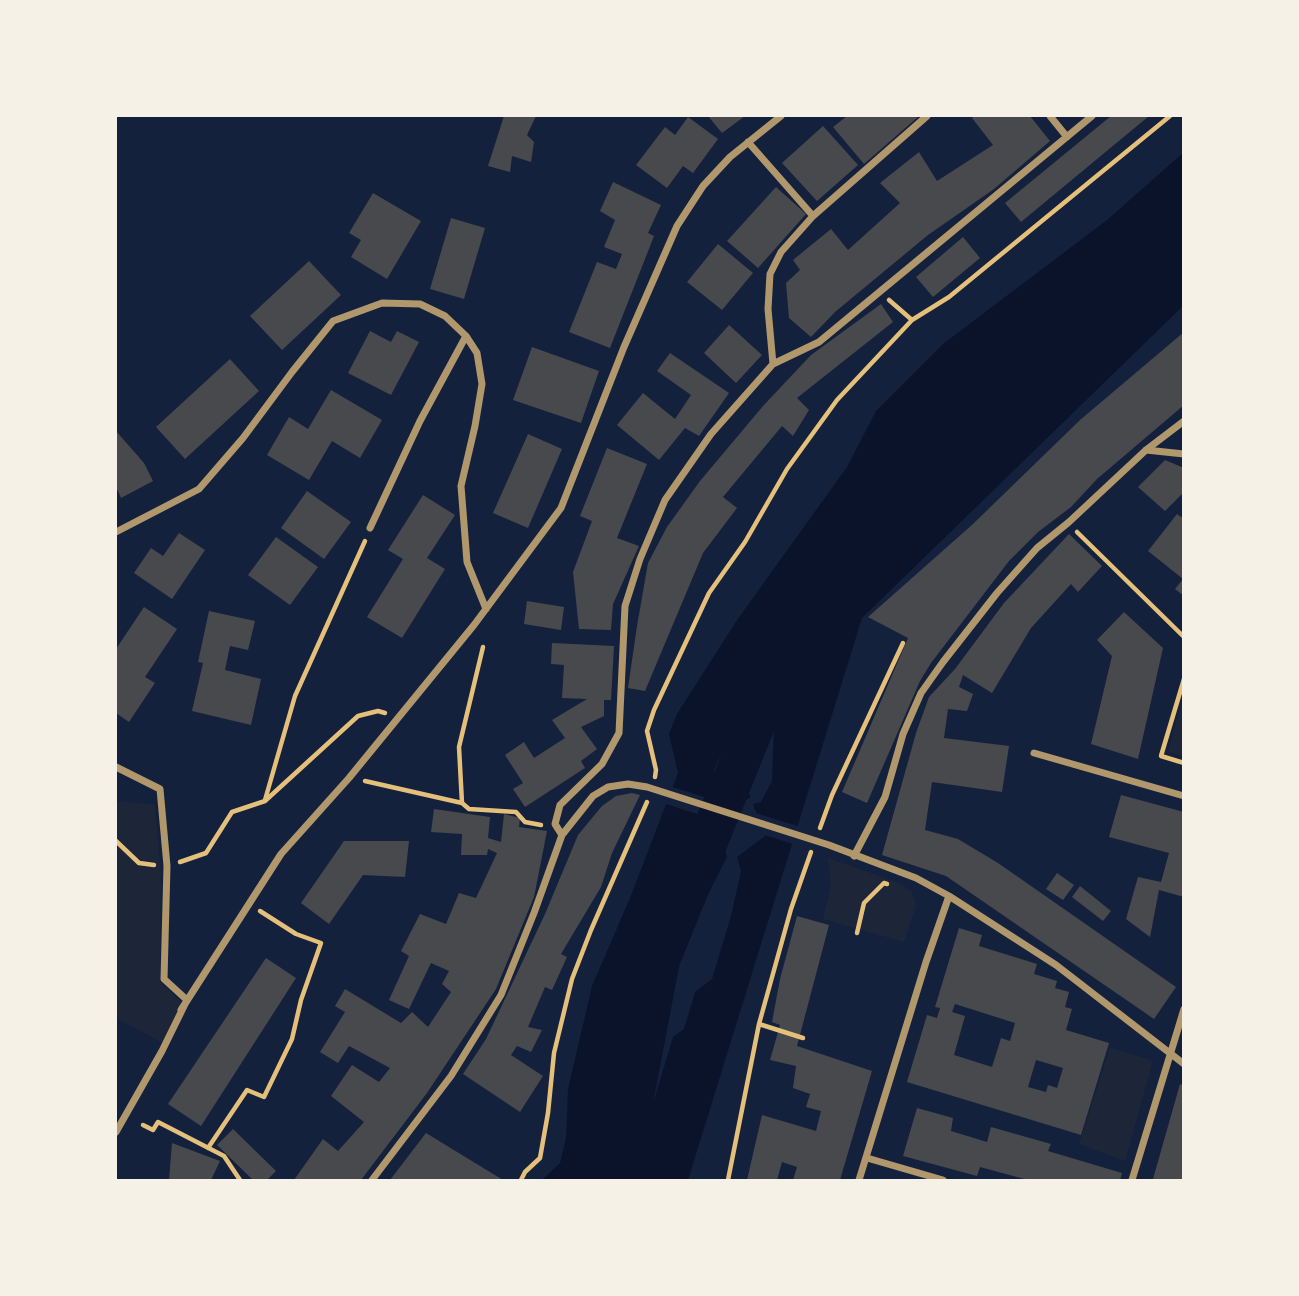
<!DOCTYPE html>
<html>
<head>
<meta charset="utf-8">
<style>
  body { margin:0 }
  #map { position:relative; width:1299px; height:1296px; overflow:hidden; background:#14213d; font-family:"PT Serif",serif }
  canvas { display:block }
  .frame { position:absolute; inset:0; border:117px solid #f6f1e7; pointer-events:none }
</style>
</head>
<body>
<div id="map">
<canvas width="1299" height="1296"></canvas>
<div class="frame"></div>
</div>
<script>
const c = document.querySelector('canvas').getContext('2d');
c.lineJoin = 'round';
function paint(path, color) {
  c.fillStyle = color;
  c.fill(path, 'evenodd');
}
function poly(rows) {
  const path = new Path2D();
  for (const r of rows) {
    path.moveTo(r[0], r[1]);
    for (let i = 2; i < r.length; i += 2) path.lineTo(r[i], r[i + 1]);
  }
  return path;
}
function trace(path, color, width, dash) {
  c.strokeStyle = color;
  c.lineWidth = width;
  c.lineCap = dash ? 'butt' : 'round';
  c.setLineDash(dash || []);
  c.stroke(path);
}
paint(poly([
  [1183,697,1184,756,1183,756,1168,752],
  [119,801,155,805,161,875,160,982,185,1006,168,1046,116,1018,116,802],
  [828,858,899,883,912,892,916,905,904,942,823,919,831,886],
  [1110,1048,1151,1060,1152,1064,1125,1161,1079,1144]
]), '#1d2539');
paint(poly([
  [1183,153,1183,306,862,618,688,1180,542,1180,560,1163,566,1138,568,1089,592,986,630,898,678,773,669,734,677,714,737,620,847,467,876,411,943,344,1107,220],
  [781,695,774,723,772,781,761,802,753,804,765,836,737,857,741,871,731,916,712,979,695,992,684,1029,673,1037,645,1130,637,1143,634,1158,618,1166,614,1138,613,1106,621,1061,655,973,668,961,705,900,727,857,717,817,751,797,742,785,722,792,713,786,714,770,722,753,733,739,733,732,740,718,751,704,757,699]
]), '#0b132b');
paint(poly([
  [669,786,739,808,721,819,722,822,663,803],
  [752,812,801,827,796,845,761,834]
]), '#14213d');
trace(poly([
  [618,1180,660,960,763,705,799,650]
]), '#0b132b', 40);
paint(poly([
  [504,116,536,116,527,135,534,142,531,162,512,156,510,172,488,166],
  [708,116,745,116,722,133],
  [847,116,919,116,864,164,833,127],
  [974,116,1030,116,1050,141,994,189,928,235,835,312,811,337,789,318,786,283,800,270,793,260,831,229,848,250,900,203,880,183,919,152,937,181,993,145,972,118],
  [1111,116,1149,116,1021,222,1005,203],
  [688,117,718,139,693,173,683,166,667,188,636,165,665,127,675,135],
  [823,126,858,165,817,201,782,163],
  [613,182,661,205,648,233,654,236,610,348,569,332,597,262,616,269,622,254,604,247,615,220,600,211],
  [776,187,806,214,758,268,727,241],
  [373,193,421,221,387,279,351,257,361,240,349,233],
  [451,218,485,228,464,299,430,289],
  [963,237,980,258,933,297,916,277],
  [718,244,753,273,722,310,687,282],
  [309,261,341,295,282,350,250,316],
  [881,304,893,322,797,398,809,410,793,436,782,426,723,497,737,508,703,553,645,691,628,688,637,626,648,563,667,527,700,481,763,406,811,355],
  [729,325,762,355,736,383,704,353],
  [370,331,391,342,397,331,419,342,391,395,348,373],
  [1184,332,1184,405,1097,479,1071,507,1038,532,1009,561,931,663,920,681,867,803,842,792,908,638,868,617,973,524,1080,420],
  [532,347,599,371,581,423,513,400],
  [670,353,729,393,699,436,685,428,659,460,617,425,643,393,675,419,691,395,657,371],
  [230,359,259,391,185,459,156,427],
  [331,390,382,420,360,458,332,441,309,480,267,455,289,417,308,429],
  [116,431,144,463,153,481,121,498,116,487],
  [528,434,562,449,528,528,493,513],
  [607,448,647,464,617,538,639,546,613,604,611,630,579,629,573,572,592,521,580,516],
  [1165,460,1184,468,1184,492,1165,511,1138,487],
  [307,491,351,522,324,559,281,528],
  [423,495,455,515,427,558,445,569,402,638,367,617,403,559,388,550],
  [1177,514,1184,519,1184,596,1175,589,1183,579,1148,551],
  [179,533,205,550,172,599,134,573,151,548,163,556],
  [1069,534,1102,566,1078,592,1071,584,1031,628,992,693,963,675,959,687,973,694,967,711,948,709,944,738,1009,746,1002,792,932,782,925,830,958,839,998,863,1176,987,1154,1019,946,876,882,855,916,733,929,697,955,669,1004,603],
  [276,537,318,567,290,605,248,575],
  [527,601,564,607,561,630,524,624],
  [144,607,177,629,145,677,155,683,129,722,116,713,116,649],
  [209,611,255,621,248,650,230,646,225,670,261,679,251,725,192,711,203,663,198,662],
  [1124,612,1163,648,1138,759,1091,744,1112,656,1097,640],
  [552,643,614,646,611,700,604,700,604,716,581,727,597,749,581,761,585,768,525,807,513,789,523,783,505,755,524,742,534,758,565,738,552,720,587,699,562,698,564,665,551,664],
  [632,793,640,795,612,853,601,887,561,954,567,957,552,990,545,987,528,1027,542,1030,531,1052,517,1046,511,1055,543,1076,520,1112,463,1074,486,1039,545,914,578,835,602,806,616,796],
  [1121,795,1184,812,1184,897,1159,890,1150,937,1126,919,1138,877,1161,882,1169,853,1109,837],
  [434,809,490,817,488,838,501,842,504,814,520,818,519,827,547,831,534,897,496,989,427,1093,361,1180,294,1180,323,1139,338,1151,364,1122,331,1096,352,1065,379,1082,390,1068,349,1046,338,1063,320,1052,345,1012,335,1006,345,989,401,1023,412,1012,428,1027,451,992,442,984,449,971,431,963,409,1009,389,1000,409,956,401,951,420,914,446,924,459,893,476,898,497,853,488,849,487,855,461,855,462,834,431,832],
  [344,841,409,841,405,877,363,875,329,924,301,903],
  [1057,873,1074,885,1063,900,1046,889],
  [1080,886,1111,911,1103,921,1072,897],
  [797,916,829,925,797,1046,872,1071,840,1180,793,1180,797,1167,782,1162,777,1180,747,1180,762,1115,816,1131,821,1111,806,1107,810,1094,793,1088,796,1066,770,1060,780,1025,772,1022,780,979],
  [959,928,982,935,979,946,1037,964,1034,974,1057,981,1055,988,1069,992,1065,1007,1072,1009,1066,1030,1109,1043,1081,1135,907,1082,927,1015,937,1018,940,1008,935,1007],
  [955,1004,1015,1023,1010,1041,1001,1038,992,1067,954,1055,965,1016,952,1012],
  [1036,1060,1063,1068,1057,1088,1048,1085,1046,1092,1028,1087],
  [266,958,296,978,201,1126,168,1104],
  [1180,1084,1184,1086,1184,1180,1159,1180,1153,1179],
  [917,1108,953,1118,951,1131,987,1142,991,1127,1051,1144,1048,1151,1122,1173,1120,1180,1028,1180,980,1167,977,1176,903,1156],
  [233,1129,276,1171,267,1180,253,1180,217,1145],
  [426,1133,503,1180,390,1180],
  [172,1143,220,1161,211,1180,169,1180]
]), '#48494c');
trace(poly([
  [889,300,912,320],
  [1077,532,1184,637],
  [1184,679,1161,756,1184,763],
  [655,777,656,770,647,731,654,710,709,593,745,542,787,469,837,400,912,320,949,297,1170,116],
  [365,781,462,803,469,809,516,812,525,822,541,825],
  [265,800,295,696,365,541],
  [462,803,459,747,483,647],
  [820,828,832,795,903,643],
  [116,841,139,863,154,865],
  [180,862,206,853,232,812,265,801,358,716,378,711,385,713],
  [857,933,864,903,884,883,887,884],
  [759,1024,803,1038],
  [143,1125,153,1130,158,1122,224,1156,240,1180],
  [208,1148,247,1090,264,1097,292,1039,301,1000,321,943,296,934,260,911],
  [521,1180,525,1172,540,1158,548,1113,554,1053,572,979,591,930,647,802],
  [728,1180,759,1024,791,909,811,852]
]), '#e5c07b', 4.5);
trace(poly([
  [1050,116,1067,137],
  [748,142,813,216],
  [773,364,768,309,770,274,781,252,813,216,927,116],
  [1146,450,1184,454],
  [370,528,420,421,466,336],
  [116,532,199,489,243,438,292,372,333,321,382,303,420,304,445,316,466,336,477,353,482,384,475,426,461,486,467,562,486,609],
  [1034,753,1184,796],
  [116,767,160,789,167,866,164,979,187,1000,162,1051,116,1132],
  [562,835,555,824,560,805,602,764,619,733,625,606,640,559,665,500,711,434,773,364,819,342,1092,116],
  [854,856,885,797,903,734,921,693,943,662,997,593,1037,548,1069,522,1146,450,1184,421],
  [181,1010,281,854,349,778,474,625,561,508,624,347,677,226,703,186,730,157,781,116],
  [867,1158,943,1180],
  [372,1180,451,1076,501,995,534,913,562,835,593,796,608,787,628,784,647,787,829,845,916,878,949,896,1056,965,1184,1064],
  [859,1180,926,962,949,896],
  [1132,1180,1184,1009]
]), '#b1986c', 7);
</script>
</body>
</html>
